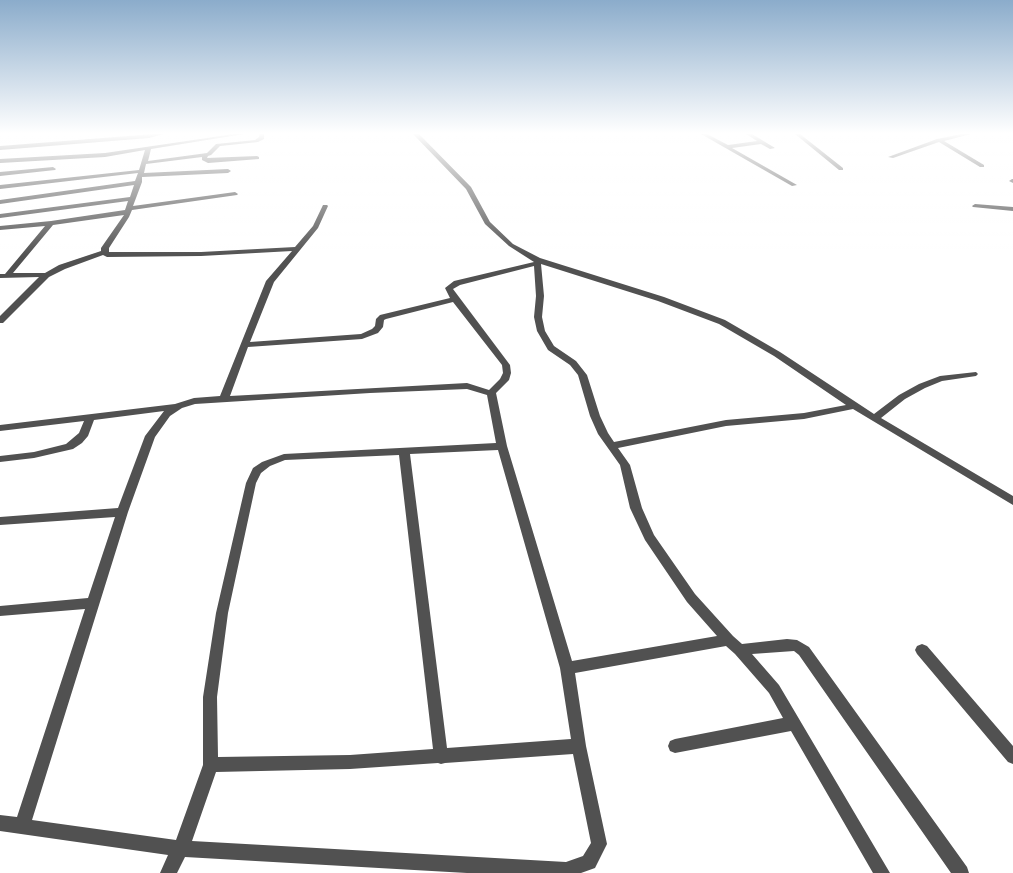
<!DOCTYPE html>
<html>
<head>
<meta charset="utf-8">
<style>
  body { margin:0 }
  canvas { display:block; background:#fff }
</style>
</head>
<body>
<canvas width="1013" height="873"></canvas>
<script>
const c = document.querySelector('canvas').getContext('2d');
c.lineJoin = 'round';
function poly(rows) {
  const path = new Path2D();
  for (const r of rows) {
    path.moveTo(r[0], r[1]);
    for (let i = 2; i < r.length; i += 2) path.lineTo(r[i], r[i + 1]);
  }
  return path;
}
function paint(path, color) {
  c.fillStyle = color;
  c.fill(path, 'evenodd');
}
paint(poly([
  [154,134,164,134,149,138,0,150,0,146,154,134],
  [234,134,244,134,151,149,148,161,207,153,216,144,255,140,259,137,260,134,264,134,264,139,258,142,220,146,211,155,208,156,207,158,257,156,259,157,259,159,208,163,202,160,202,157,146,164,144,173,228,169,231,171,228,173,142,177,142,182,133,206,235,192,238,194,237,195,132,210,129,217,109,248,109,252,201,252,295,247,313,226,323,205,327,205,328,206,318,228,274,282,250,342,361,334,372,329,375,326,376,319,380,315,450,298,445,288,454,281,534,262,509,246,485,224,466,189,413,134,419,134,471,187,490,222,513,244,540,258,664,297,725,320,780,352,874,414,899,395,919,384,940,376,976,372,978,374,976,376,942,381,925,388,905,399,881,418,1013,496,1013,505,853,409,804,419,726,426,618,448,630,465,642,508,654,535,695,594,733,636,742,644,787,639,797,640,809,647,967,867,969,873,951,873,799,655,794,651,752,654,779,685,890,873,873,873,791,731,675,753,670,751,668,746,670,741,675,739,783,718,769,693,735,654,726,646,575,673,586,746,607,844,595,868,581,873,467,873,185,857,177,873,160,873,168,855,0,831,0,815,17,817,85,609,0,616,0,606,88,598,115,517,0,525,0,517,118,508,145,436,164,411,94,420,88,436,82,443,73,449,34,458,0,462,0,456,34,452,66,444,79,433,84,421,0,431,0,425,175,404,194,398,220,396,266,281,292,251,201,256,107,257,103,255,65,269,49,277,3,323,0,323,0,316,39,277,0,278,0,274,5,274,45,226,0,230,0,226,51,221,125,210,128,201,0,218,0,214,130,197,134,185,0,204,0,200,135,181,138,173,0,189,0,185,139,170,145,150,105,157,0,163,0,159,105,153,234,134],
  [124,215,101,248,101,251,59,265,45,273,13,273,53,225,124,215],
  [541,264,658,301,719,324,774,356,846,405,804,413,726,420,614,442,608,433,600,416,587,375,576,361,554,346,545,331,542,317,544,296,541,264],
  [534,266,536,296,534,317,537,331,548,350,570,365,578,375,590,416,598,434,620,465,630,508,645,540,687,602,717,636,572,661,507,446,496,393,509,380,511,373,510,365,453,289,460,285,534,266],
  [453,302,502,365,503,373,500,379,489,390,467,383,230,396,248,347,362,339,378,333,383,327,384,320,386,319,453,302],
  [467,389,487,395,496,443,284,454,262,462,253,468,246,483,216,613,203,697,203,765,176,840,32,820,128,512,155,437,170,416,182,408,195,404,370,393,467,389],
  [498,450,560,668,571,739,447,748,410,454,498,450],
  [399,455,433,749,350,755,218,757,217,697,228,613,256,483,261,473,270,466,285,460,399,455],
  [573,754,591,843,583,856,566,862,192,841,216,772,350,769,438,763,441,764,445,763,573,754],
  [701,134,707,134,728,145,757,141,746,134,752,134,775,148,770,149,761,144,732,148,797,185,792,186,701,134],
  [795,134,800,134,843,168,843,170,839,170,795,134],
  [962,134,971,134,944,141,984,165,984,167,980,167,939,142,893,158,888,157,937,139,962,134],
  [53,167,56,169,55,170,0,176,0,172,53,167],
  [1012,179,1013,179,1013,183,1009,181,1012,179],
  [975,204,1013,207,1013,211,973,207,972,206,975,204],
  [922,644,927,646,1013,746,1013,764,1008,762,917,654,915,650,917,646,922,644]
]), '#515151');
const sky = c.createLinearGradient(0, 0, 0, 256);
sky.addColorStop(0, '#8baccb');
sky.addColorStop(0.52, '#fff');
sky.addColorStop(1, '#ffffff00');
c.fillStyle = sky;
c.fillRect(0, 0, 1013, 256);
</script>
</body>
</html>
